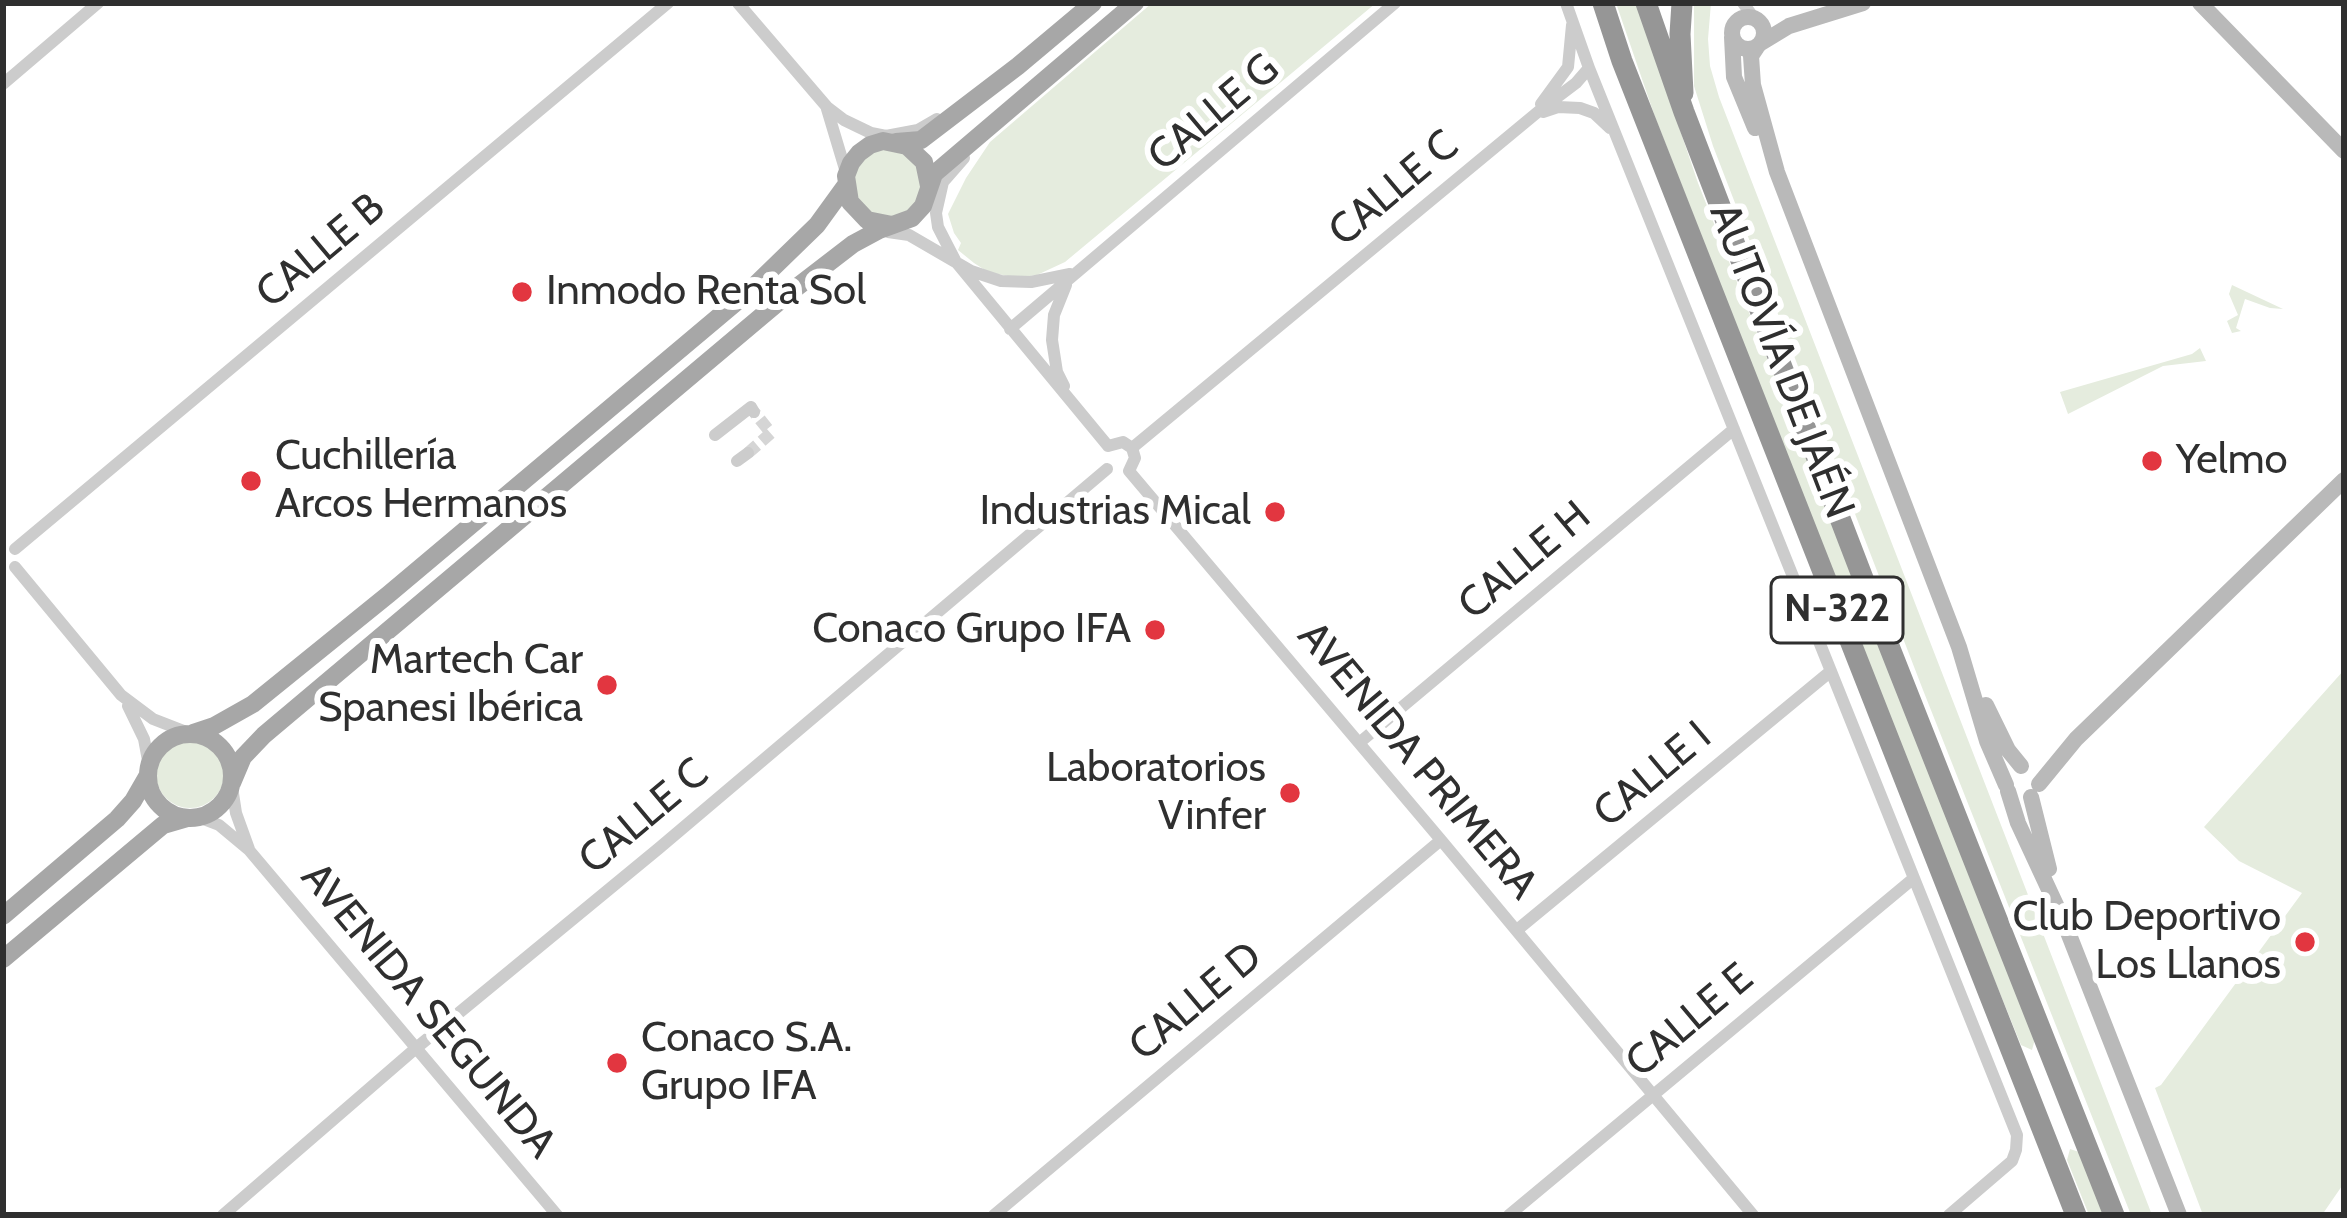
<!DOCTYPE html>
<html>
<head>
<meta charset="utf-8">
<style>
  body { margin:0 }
  #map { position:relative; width:2347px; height:1218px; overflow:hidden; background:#fff; font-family:Cabin,sans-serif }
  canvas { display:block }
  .frame { position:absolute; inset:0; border:6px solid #2f2f2f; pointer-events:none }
</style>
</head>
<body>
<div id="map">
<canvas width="2347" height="1218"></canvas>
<div class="frame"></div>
</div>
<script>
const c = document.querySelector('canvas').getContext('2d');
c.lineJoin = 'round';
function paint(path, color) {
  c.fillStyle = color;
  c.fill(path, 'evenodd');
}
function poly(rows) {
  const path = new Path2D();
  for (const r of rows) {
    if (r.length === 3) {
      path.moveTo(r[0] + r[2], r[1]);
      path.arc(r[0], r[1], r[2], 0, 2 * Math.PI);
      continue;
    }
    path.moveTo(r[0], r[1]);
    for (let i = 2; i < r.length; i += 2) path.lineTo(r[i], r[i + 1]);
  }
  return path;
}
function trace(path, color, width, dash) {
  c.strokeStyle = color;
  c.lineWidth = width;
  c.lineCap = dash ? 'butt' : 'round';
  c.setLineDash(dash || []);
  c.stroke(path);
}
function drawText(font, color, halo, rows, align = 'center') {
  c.font = font + ' Cabin,sans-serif';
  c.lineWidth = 12;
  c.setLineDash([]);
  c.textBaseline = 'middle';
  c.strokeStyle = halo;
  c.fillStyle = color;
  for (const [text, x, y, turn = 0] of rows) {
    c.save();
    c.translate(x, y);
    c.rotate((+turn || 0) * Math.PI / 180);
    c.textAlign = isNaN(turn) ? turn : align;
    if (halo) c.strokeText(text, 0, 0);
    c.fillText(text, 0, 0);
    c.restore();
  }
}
paint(poly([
  [1152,3,1376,3,1065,262,1037,275,1018,278,988,272,974,263,958,250,961,243,954,233,948,214,966,178,990,142],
  [1616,3,1637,3,1698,183,2035,1039,2032,1050,2021,1045,1951,873,1655,117],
  [1694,3,1711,3,1708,39,1710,66,1719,97,2152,1215,2131,1215,1923,690,1713,146,1694,86],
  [888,183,34],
  [2232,285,2283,309,2270,308,2245,299,2236,328,2241,331,2232,333,2227,321,2238,315,2229,294],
  [2200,348,2206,361,2163,366,2068,414,2060,392,2192,354],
  [2344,670,2344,1183,2322,1215,2203,1215,2155,1088,2161,1085,2302,893,2239,861,2204,827],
  [190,774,34],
  [2070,1149,2082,1153,2106,1215,2089,1215,2067,1160]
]), '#e5ecde');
trace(poly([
  [748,453,771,433,754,412]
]), '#d5d5d5', 12, [12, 6]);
trace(poly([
  [738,3,827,107,844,120,871,133,886,136,918,130,937,119],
  [1566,3,1589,68,2017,1135,2016,1150,2012,1161,1949,1215],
  [1743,3,1754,18],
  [3,84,98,3],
  [1541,104,1568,67,1572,25],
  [827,109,845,169],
  [1543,112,1558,107,1580,108,1594,113,1610,128],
  [964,158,943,182,936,213,938,227,956,262,1108,446],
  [888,232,909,235,971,271,1001,281,1031,282,1070,274],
  [1010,329,1395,3],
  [1064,386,1057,372,1052,340,1054,315,1066,285],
  [715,435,751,407,754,412],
  [1108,446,1123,442,1132,448,1135,458,1129,471],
  [1132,448,1539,111,1576,83,1589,68],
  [737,461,748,453],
  [1129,471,1441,840,1753,1215],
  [15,549,668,3],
  [15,567,121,695,153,719,189,733],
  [128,706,144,739,149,766],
  [1359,743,1734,429],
  [232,787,236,813,249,849],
  [198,817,219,825,249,850,557,1215],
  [1517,930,1831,671],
  [223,1215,415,1049,658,849,1107,469],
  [994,1215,1441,840],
  [1509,1215,1914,878]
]), '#ccc', 12);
trace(poly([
  [2200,3,2344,151],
  [1748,33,16],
  [1732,37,1734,77,1755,128],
  [1761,43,1789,26,1863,3],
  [1757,47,1751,56,1753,85,1777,172,1959,647,1987,741,2006,785],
  [1986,705,2008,750,2021,766],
  [2039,784,2076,739,2344,480],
  [2008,791,2018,823,2064,922,2179,1215],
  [2031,797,2049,869]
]), '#b9b9b9', 16);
trace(poly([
  [896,142,921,140,1018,66,1093,3],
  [892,225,867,220,850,202,846,176,851,163,859,153,870,145,883,141,907,146,924,162,929,186],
  [193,733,214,726,253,704,389,594,747,293,817,225,846,185],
  [190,776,42],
  [232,783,243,757,264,735,788,294,853,244,879,230,912,218,923,206,934,174,1135,3],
  [3,916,117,819,133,801,148,775],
  [3,959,163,825,187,818]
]), '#a7a7a7', 18);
trace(poly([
  [1603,3,1622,61,2076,1215],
  [1646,3,1684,112,1889,646,2114,1215],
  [1682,3,1680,34,1683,93]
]), '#969696', 21);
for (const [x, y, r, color] of [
  [522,292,12,"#e23640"],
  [2152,461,12,"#e23640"],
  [251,481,12,"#e23640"],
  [1275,512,12,"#e23640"],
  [1155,630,12,"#e23640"],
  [607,685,12,"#e23640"],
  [1290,793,12,"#e23640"],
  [2305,942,12,"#e23640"],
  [617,1063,12,"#e23640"]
]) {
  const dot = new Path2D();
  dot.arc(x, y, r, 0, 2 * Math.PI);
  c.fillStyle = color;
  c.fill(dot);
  trace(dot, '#fff', 4.5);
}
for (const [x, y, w] of [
  [1837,610,132]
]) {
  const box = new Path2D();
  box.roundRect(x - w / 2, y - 33, w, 66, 9);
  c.fillStyle = '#fff';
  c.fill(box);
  trace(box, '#2f2f2f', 3);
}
drawText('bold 39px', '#2f2f2f', null, [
  ["N-322",1837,610]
]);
drawText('42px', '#2f2f2f', '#fff', [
  ["CALLE G",1214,113,-40],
  ["CALLE C",1394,189,-40],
  ["CALLE B",321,251,-40],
  ["AUTOVÍA DE JAÉN",1781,361,69],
  ["CALLE H",1525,561,-40],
  ["AVENIDA PRIMERA",1417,761,50],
  ["CALLE I",1653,775,-40],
  ["CALLE C",644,817,-40],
  ["CALLE D",1196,1002,-40],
  ["AVENIDA SEGUNDA",428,1011,50],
  ["CALLE E",1690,1021,-40]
]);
drawText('42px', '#2f2f2f', '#fff', [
  ["Inmodo Renta Sol",546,292,"left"],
  ["Cuchillería",275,457,"left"],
  ["Arcos Hermanos",275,505,"left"],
  ["Yelmo",2176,461,"left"],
  ["Industrias Mical",1251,512],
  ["Conaco Grupo IFA",1131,630],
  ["Martech Car",583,661],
  ["Spanesi Ibérica",583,709],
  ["Laboratorios",1266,769],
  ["Vinfer",1266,817],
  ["Club Deportivo",2281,918],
  ["Los Llanos",2281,966],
  ["Conaco S.A.",641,1039,"left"],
  ["Grupo IFA",641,1087,"left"]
], 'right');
</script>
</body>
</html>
